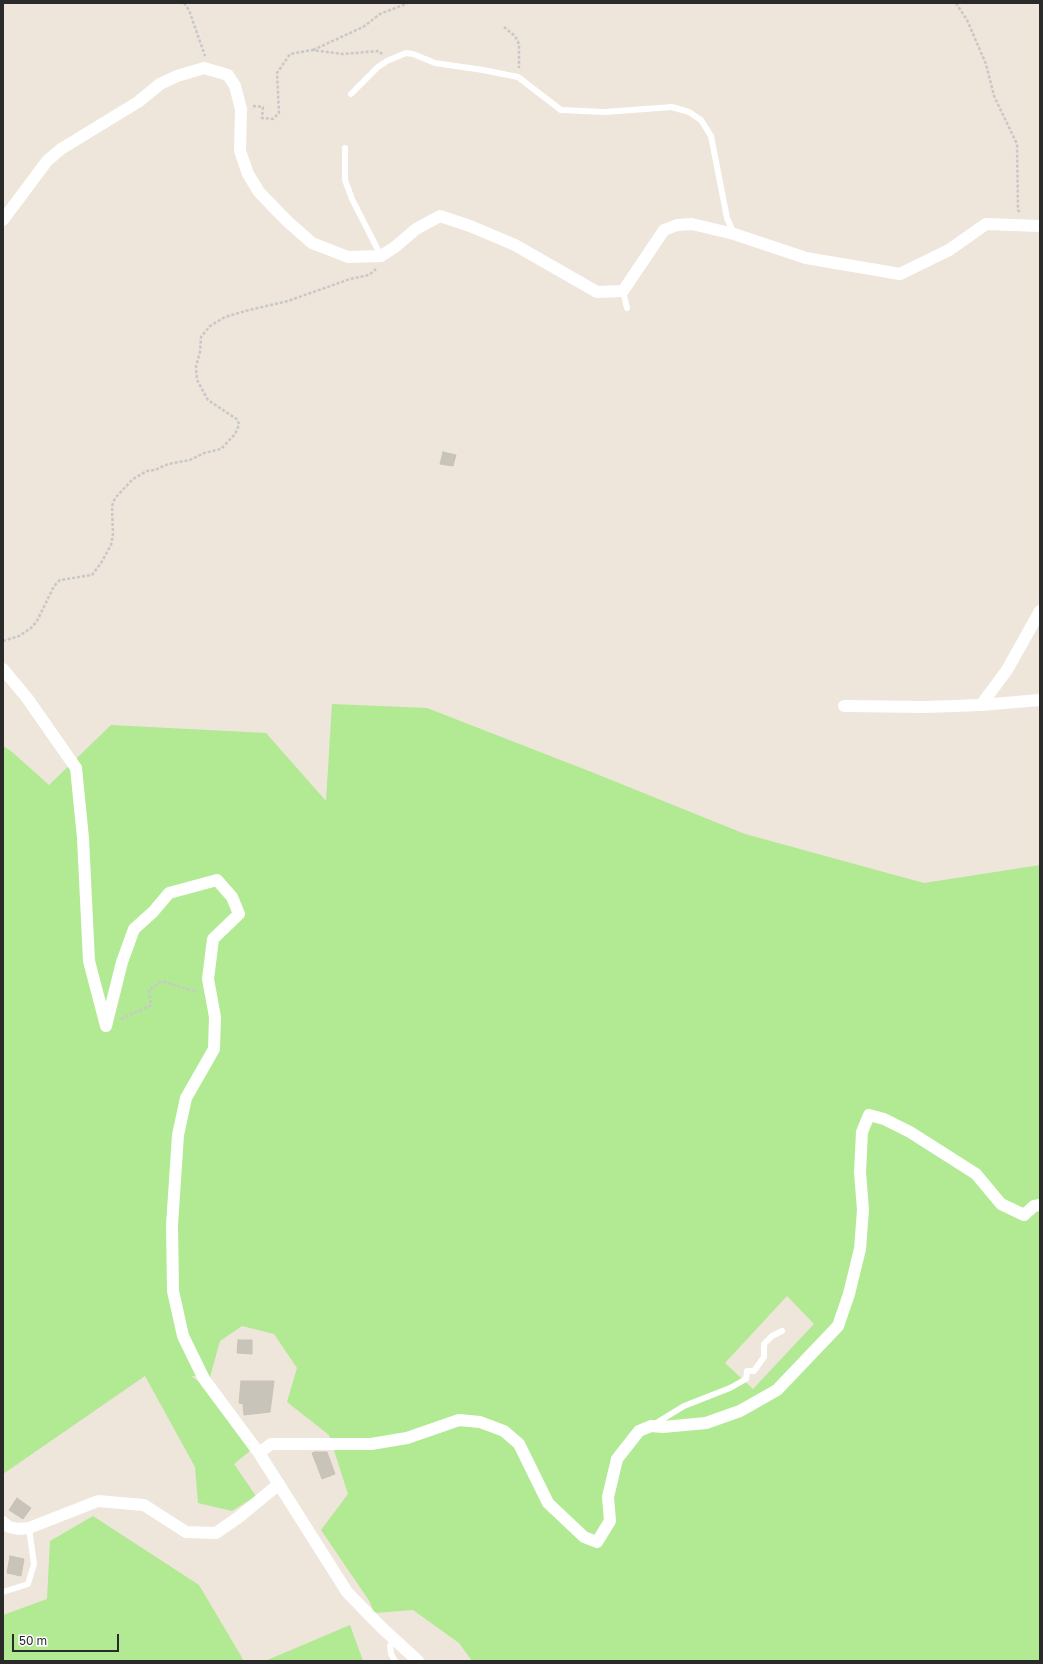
<!DOCTYPE html>
<style>
body{margin:0}
#map{position:relative;width:1043px;height:1664px;overflow:hidden;background:#eee5db;font-family:"Golos Text",sans-serif}
canvas{display:block}
.frame{position:absolute;inset:0;border:4px solid #2a2a2a;pointer-events:none}
.scale{position:absolute;left:12px;top:1634px;width:107px;height:18px;box-sizing:border-box;border:2px solid #2a2a2a;border-top:0;padding-left:5px;font-size:12px;line-height:14px;white-space:nowrap;color:#2a2a2a;-webkit-text-stroke:3px #fff;paint-order:stroke}
</style>
<div id="map">
<canvas width="1043" height="1664"></canvas>
<div class="frame"></div>
<div class="scale">50 m</div>
</div>
<script>
const c = document.querySelector('canvas').getContext('2d');
c.lineJoin = 'round';
function fillPath(path, color) { c.fillStyle = color; c.fill(path, 'evenodd'); }
const shape = rows => new Path2D(rows.map(r => 'M' + r).join(''));
function stroke(path, color, width, dash) { c.strokeStyle = color; c.lineWidth = width; c.lineCap = dash ? 'butt' : 'round'; c.setLineDash(dash || []); c.stroke(path); }
const green = shape([
 [332,704,427,708,594,773,745,834,924,883,1040,865,1040,1661,472,1661,459,1643,413,1610,374,1613,370,1602,321,1530,348,1494,329,1435,287,1402,297,1368,274,1334,242,1326,220,1341,210,1377,191,1376,200,1382,250,1451,234,1464,256,1496,232,1511,198,1503,195,1467,145,1376,3,1474,3,746,11,751,49,785,111,725,266,733,326,801],
 [787,1296,814,1324,753,1389,725,1363],
 [93,1516,199,1585,244,1661,3,1661,3,1615,47,1599,50,1541],
 [350,1625,363,1661,265,1661]
]);
const building = shape([
 [443,452,456,455,453,466,440,464,443,452],
 [238,1340,252,1340,252,1354,237,1353,238,1340],
 [241,1381,274,1381,270,1412,244,1415,243,1404,239,1403,241,1381],
 [315,1452,327,1452,335,1474,322,1479,312,1453,315,1452],
 [17,1498,31,1508,23,1519,9,1510,17,1498],
 [10,1556,24,1559,21,1576,7,1573,10,1556]
]);
const path = shape([
 [184,3,189,10,205,56],
 [956,3,967,20,986,64,994,96,1017,144,1018,210,1020,213],
 [504,27,515,36,519,44,519,68],
 [313,50,363,27,380,14,408,3],
 [253,106,263,107,262,118,273,119,279,113,277,73,290,54,312,50,343,54,379,51,382,54],
 [3,641,19,636,31,628,37,621,54,586,60,580,92,575,101,563,111,545,113,534,112,506,115,498,133,479,147,471,155,470,168,464,190,460,204,453,221,449,235,434,239,425,238,420,208,400,197,380,196,366,200,352,201,337,210,326,225,317,249,310,288,301,350,279,369,275,376,269],
 [121,1019,151,1005,149,990,162,981,190,990,197,991]
]);
const service = shape([
 [351,94,378,67,387,61,406,53,413,54,435,63,483,70,518,77,561,110,605,112,672,107,689,112,701,120,711,136,727,218,734,234],
 [345,148,345,180,352,199,381,256],
 [623,291,627,308],
 [653,1425,684,1406,730,1388,746,1379,747,1371,754,1371,764,1357,764,1344,772,1336,782,1331],
 [3,1592,28,1584,34,1564,29,1528],
 [394,1639,390,1646,391,1654,395,1661]
]);
const minor = shape([
 [3,220,47,161,61,149,138,102,160,84,177,76,204,68,228,75,235,86,241,109,240,151,248,174,259,192,286,220,312,243,348,257,381,256,395,247,416,229,440,216,470,226,515,245,597,292,623,291,664,230,677,225,692,224,734,234,806,258,900,274,949,250,986,224,1040,226],
 [3,669,27,698,76,768,83,838,89,961,106,1026,122,962,134,929,153,912,169,893,217,880,232,897,239,914,213,939,208,979,215,1017,214,1049,186,1098,178,1135,172,1225,173,1291,183,1336,204,1379,259,1453,347,1592,381,1627,418,1661],
 [981,705,1040,700],
 [844,706,926,707,981,705,1007,670,1040,611],
 [259,1453,271,1444,371,1444,407,1438,459,1420,480,1422,504,1431,519,1444,548,1503,584,1537,597,1542,610,1521,608,1497,617,1459,639,1431,651,1426,663,1427,706,1423,740,1411,777,1390,838,1326,849,1294,860,1249,863,1210,860,1172,862,1132,869,1115,884,1119,910,1132,976,1174,1001,1204,1024,1215,1034,1206,1040,1205],
 [3,1522,9,1527,18,1529,29,1528,98,1501,144,1505,186,1532,216,1533,239,1517,279,1484]
]);
fillPath(green, '#b2e993');
fillPath(building, '#c8c4ba');
stroke(building, '#c9c2b5', 1);
stroke(path, '#c8c8c8', 2.5, [3, 2]);
stroke(service, '#fff', 6);
stroke(minor, '#fff', 12);
</script>
